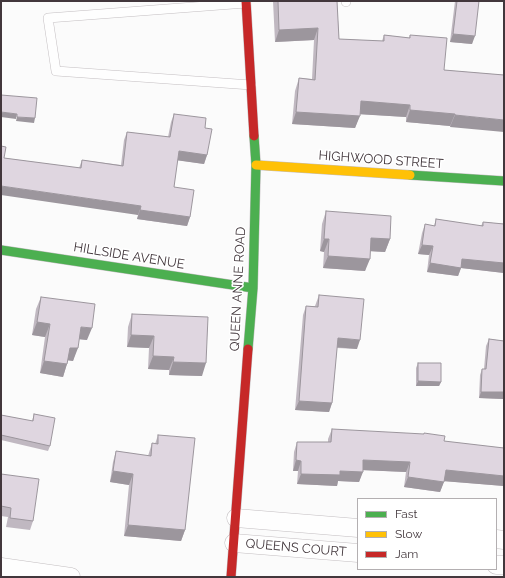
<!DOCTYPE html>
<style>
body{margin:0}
#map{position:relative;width:505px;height:578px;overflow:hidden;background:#fbfbfb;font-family:Raleway,sans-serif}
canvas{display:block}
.frame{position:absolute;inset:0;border:2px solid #42373c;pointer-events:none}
.legend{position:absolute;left:357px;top:498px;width:140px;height:72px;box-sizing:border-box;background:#fff;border:1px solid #b3afb1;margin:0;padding:5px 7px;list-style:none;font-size:12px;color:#42373c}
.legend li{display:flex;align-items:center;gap:8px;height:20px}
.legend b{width:20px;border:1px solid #b3afb1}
</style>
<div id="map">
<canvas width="505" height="578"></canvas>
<div class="frame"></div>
<ul class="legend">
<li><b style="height:5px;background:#4caf50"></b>Fast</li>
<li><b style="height:5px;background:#ffc107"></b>Slow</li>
<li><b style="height:5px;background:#c62828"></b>Jam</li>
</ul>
</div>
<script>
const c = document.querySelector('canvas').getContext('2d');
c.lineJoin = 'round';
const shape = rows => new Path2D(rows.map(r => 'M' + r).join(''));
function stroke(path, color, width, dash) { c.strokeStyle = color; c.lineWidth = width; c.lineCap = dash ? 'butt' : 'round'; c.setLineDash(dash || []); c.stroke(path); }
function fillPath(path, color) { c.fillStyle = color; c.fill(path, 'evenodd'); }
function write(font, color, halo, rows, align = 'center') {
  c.font = font + ' Raleway,sans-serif'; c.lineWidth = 3; c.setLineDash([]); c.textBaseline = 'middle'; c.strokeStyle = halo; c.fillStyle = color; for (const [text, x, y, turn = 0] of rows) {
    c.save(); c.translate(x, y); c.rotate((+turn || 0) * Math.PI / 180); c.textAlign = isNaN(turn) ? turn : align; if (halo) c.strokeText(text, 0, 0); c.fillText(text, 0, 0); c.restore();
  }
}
const lane = shape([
 [346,1,346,2],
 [246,3,48,18,56,71,251,85]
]);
const street = shape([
 [236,518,358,528],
 [496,539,504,540],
 [234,543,358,553],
 [496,565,504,565],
 [1,567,71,577]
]);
const fast = shape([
 [410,175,504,181],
 [1,250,253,288],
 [248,349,253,288,256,165,254,136]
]);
const slow = shape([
 [256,165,410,175]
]);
const jam = shape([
 [246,1,254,136],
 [231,577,248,349]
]);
const wall = shape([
 [273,1,337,1,339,39,382,41,384,35,409,38,410,35,444,70,504,75,450,127,450,126,406,122,406,117,360,114,355,128,292,124,295,91,299,78,312,79,314,40,275,42],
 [455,1,479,1,472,44,450,42],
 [174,114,205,128,207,155,204,164,177,160,174,187,190,217,187,226,137,219,138,215,4,158,79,168,82,160,121,165,124,140,127,132,168,137,171,122],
 [326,211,390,239,385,252,370,251,365,271,323,268,324,252,320,251,322,224],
 [436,219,481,226,483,222,504,224,504,273,461,268,458,276,427,272,429,255,418,254,422,233,425,224,434,226],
 [319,295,357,349,337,348,332,403,329,412,295,410,303,315,306,306,315,306],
 [41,297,87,340,79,339,73,361,68,360,63,377,40,373,45,337,32,335,36,309],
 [132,314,202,376,169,375,169,370,148,369,149,348,127,347,128,327],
 [489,339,504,341,504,396,503,399,479,398,480,375,482,369,484,369,486,346],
 [418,363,441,382,439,386,416,386,416,368],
 [34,414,50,446,48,451,1,440,1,415,32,421],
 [332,429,504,448,504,489,504,486,444,481,440,492,404,487,406,472,363,470,359,482,338,481,337,486,297,484,298,471,293,471,294,452,297,442,328,442,328,439],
 [158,435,185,530,181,541,124,536,129,485,110,482,113,462,116,451,148,456,152,443,155,444],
 [1,474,33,521,30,530,6,527,8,517,1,516]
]);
const shadedWall = shape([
 [318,28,314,40,275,42,279,30],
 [453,34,475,36,472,44,450,42],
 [361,101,410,105,406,117,356,114],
 [410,110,455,114,450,126,406,122],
 [1,112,17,114,16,119,1,117],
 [296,112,360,116,355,128,292,124],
 [455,115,504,120,504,132,450,127],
 [17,117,35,118,34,123,16,121],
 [179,151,207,155,204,164,175,160],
 [1,186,141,206,138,215,1,195],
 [140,210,190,217,187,226,137,219],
 [371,238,390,239,385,252,367,251],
 [324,239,329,239,324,252,320,251],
 [422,245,433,246,429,255,418,254],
 [328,256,370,259,365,271,323,268],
 [462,259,504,263,504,273,461,268,458,276,427,272,430,263],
 [37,322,50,324,45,337,32,335],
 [81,327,92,328,87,340,77,339],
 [131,335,154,336,149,348,127,347],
 [338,338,360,340,357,349,334,347],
 [70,348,78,348,73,361,65,360],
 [153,356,174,357,169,370,148,369],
 [44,361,67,364,63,377,40,373],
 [173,362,206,363,202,376,169,375],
 [418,381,441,382,439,386,416,386],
 [481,392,504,392,504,396,503,399,479,398],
 [299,401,332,403,329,412,295,410],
 [296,460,301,461,298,471,293,471],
 [363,460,410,462,406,472,360,470],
 [446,470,504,476,504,486,442,481],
 [113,471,133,474,129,485,110,482],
 [340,471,363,472,359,482,338,481,337,486,297,484,301,474],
 [408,477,444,482,440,492,404,487],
 [128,525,185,530,181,541,124,536]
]);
const building = shape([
 [278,1,337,1,339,39,384,41,384,35,410,38,410,35,447,38,444,70,504,75,504,120,455,115,455,114,410,110,410,105,361,101,360,116,296,112,299,78,315,80,318,28,279,30,278,1],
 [457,1,479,1,475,36,453,34,457,1],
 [1,95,37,98,35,118,17,117,17,114,1,112,1,95],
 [174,114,206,118,205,128,212,129,207,155,179,151,174,187,194,190,190,217,140,210,141,206,1,186,1,146,6,147,4,158,81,168,82,160,123,166,127,132,170,137,174,114],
 [326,211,391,216,390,239,371,238,370,259,328,256,329,239,324,239,326,211],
 [436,219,483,226,483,222,504,224,504,263,462,259,461,268,430,263,433,246,422,245,425,224,435,226,436,219],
 [319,295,364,299,360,340,338,338,332,403,299,401,306,306,318,307,319,295],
 [41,297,95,304,92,328,81,327,78,348,70,348,67,364,44,361,50,324,37,322,41,297],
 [132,314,208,317,206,363,173,362,174,357,153,356,154,336,131,335,132,314],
 [489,339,504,341,504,392,481,392,482,369,486,369,489,339],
 [418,363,441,363,441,382,418,381,418,363],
 [34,414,55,418,50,446,1,435,1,415,33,421,34,414],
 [332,429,424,434,424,433,445,436,444,441,504,448,504,476,446,470,444,482,408,477,410,462,363,460,363,472,340,471,340,475,301,474,301,461,296,460,297,442,331,442,332,429],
 [158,435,195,438,185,530,128,525,133,474,113,471,116,451,151,456,152,443,158,444,158,435],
 [1,474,39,479,33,521,10,518,11,508,1,506,1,474]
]);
const streetNames = [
 ["HIGHWOOD STREET",381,160,4],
 ["HILLSIDE AVENUE",129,256,9],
 ["QUEEN ANNE ROAD",238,289,-87],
 ["QUEENS COURT",296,548,5]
];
stroke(lane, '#c3bec1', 10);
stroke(street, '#c3bec1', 19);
stroke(fast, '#c3bec1', 10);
stroke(slow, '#c3bec1', 10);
stroke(jam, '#c3bec1', 10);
stroke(lane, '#fefefe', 9);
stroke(street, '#fefefe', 18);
stroke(fast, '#4caf50', 9);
stroke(slow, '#ffc107', 9);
stroke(jam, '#c62828', 9);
fillPath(wall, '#c0b8c1');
fillPath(shadedWall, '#9c969d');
fillPath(building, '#dfd6e0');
stroke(building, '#9c969d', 1);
write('13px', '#42373c', '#fff', streetNames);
</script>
